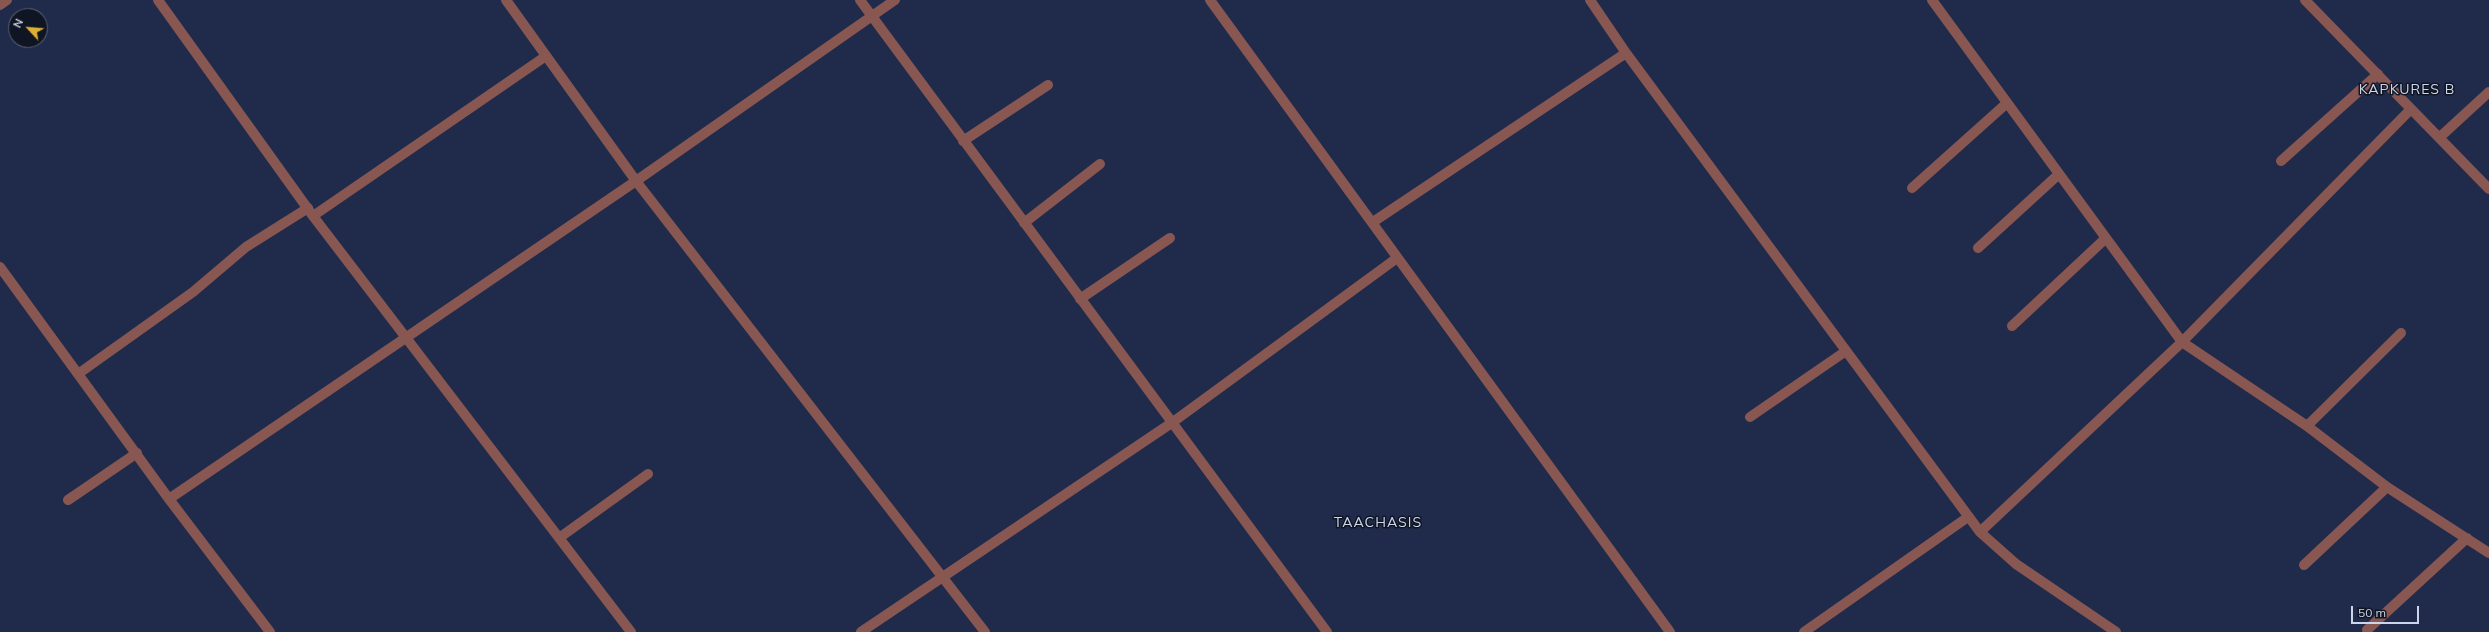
<!DOCTYPE html>
<style>
body{margin:0}
#map{position:relative;width:2489px;height:632px;overflow:hidden;background:#202b4b;font-family:Mulish,sans-serif}
canvas{display:block}
.north{position:absolute;left:8px;top:8px;width:40px;height:40px;box-sizing:border-box;background:#0f1523;border:1px solid #5b6272;border-radius:50%;rotate:296deg;font-size:11px;font-weight:700;line-height:16px;text-align:center;color:#ccd5e9}
.north::after{content:'';display:block;margin:auto;width:14px;height:18px;background:#deb133;clip-path:polygon(50% 0,100% 100%,50% 72%,0 100%)}
.scale{position:absolute;left:2351px;top:606px;width:68px;height:18px;box-sizing:border-box;border:2px solid #ccd5e9;border-top:0;padding-left:5px;font-size:12px;line-height:14px;white-space:nowrap;color:#ccd5e9;-webkit-text-stroke:3px #0f1523;paint-order:stroke}
</style>
<div id="map">
<canvas width="2489" height="632"></canvas>
<div class="north">N</div>
<div class="scale">50 m</div>
</div>
<script>
const c = document.querySelector('canvas').getContext('2d');
c.lineJoin = 'round';
const shape = rows => new Path2D(rows.map(r => 'M' + r).join(''));
function stroke(path, color, width, dash) { c.strokeStyle = color; c.lineWidth = width; c.lineCap = dash ? 'butt' : 'round'; c.setLineDash(dash || []); c.stroke(path); }
function write(font, color, halo, rows, align = 'center') {
  c.font = font + ' Mulish,sans-serif'; c.lineWidth = 3; c.setLineDash([]); c.textBaseline = 'middle'; c.strokeStyle = halo; c.fillStyle = color; for (const [text, x, y, turn = 0] of rows) {
    c.save(); c.translate(x, y); c.rotate((+turn || 0) * Math.PI / 180); c.textAlign = isNaN(turn) ? turn : align; if (halo) c.strokeText(text, 0, 0); c.fillText(text, 0, 0); c.restore();
  }
}
const street = shape([
 [158,0,313,216,631,632],
 [506,0,636,181,985,632],
 [860,0,1327,632],
 [1210,0,1670,632],
 [1590,0,1626,53,1980,532,2016,564,2116,632],
 [1932,0,2182,342,2307,426,2387,487,2489,553],
 [2305,0,2489,189],
 [0,5,7,0],
 [2440,137,2489,92],
 [963,141,1048,85],
 [2281,161,2378,74],
 [1912,188,2007,103],
 [313,216,546,56],
 [1373,222,1626,53],
 [1024,223,1100,164],
 [1978,248,2059,174],
 [0,267,169,499,270,632],
 [1080,299,1170,238],
 [2012,326,2106,238],
 [78,374,193,292,246,247,308,208],
 [1750,417,1846,351],
 [2307,426,2401,333],
 [169,499,636,181,895,0],
 [68,500,137,453],
 [1980,532,2182,342,2410,110],
 [559,538,648,474],
 [2304,565,2387,487],
 [2367,630,2467,538],
 [861,632,1173,422,1397,258],
 [1804,632,1968,517]
]);
const quarterNames = [
 ["KAPKURES B",2407,90],
 ["TAACHASIS",1378,523]
];
stroke(street, '#885751', 10);
c.letterSpacing = '1px';
write('14px', '#ccd5e9', '#0f1523', quarterNames);
c.letterSpacing = '0px';
</script>
